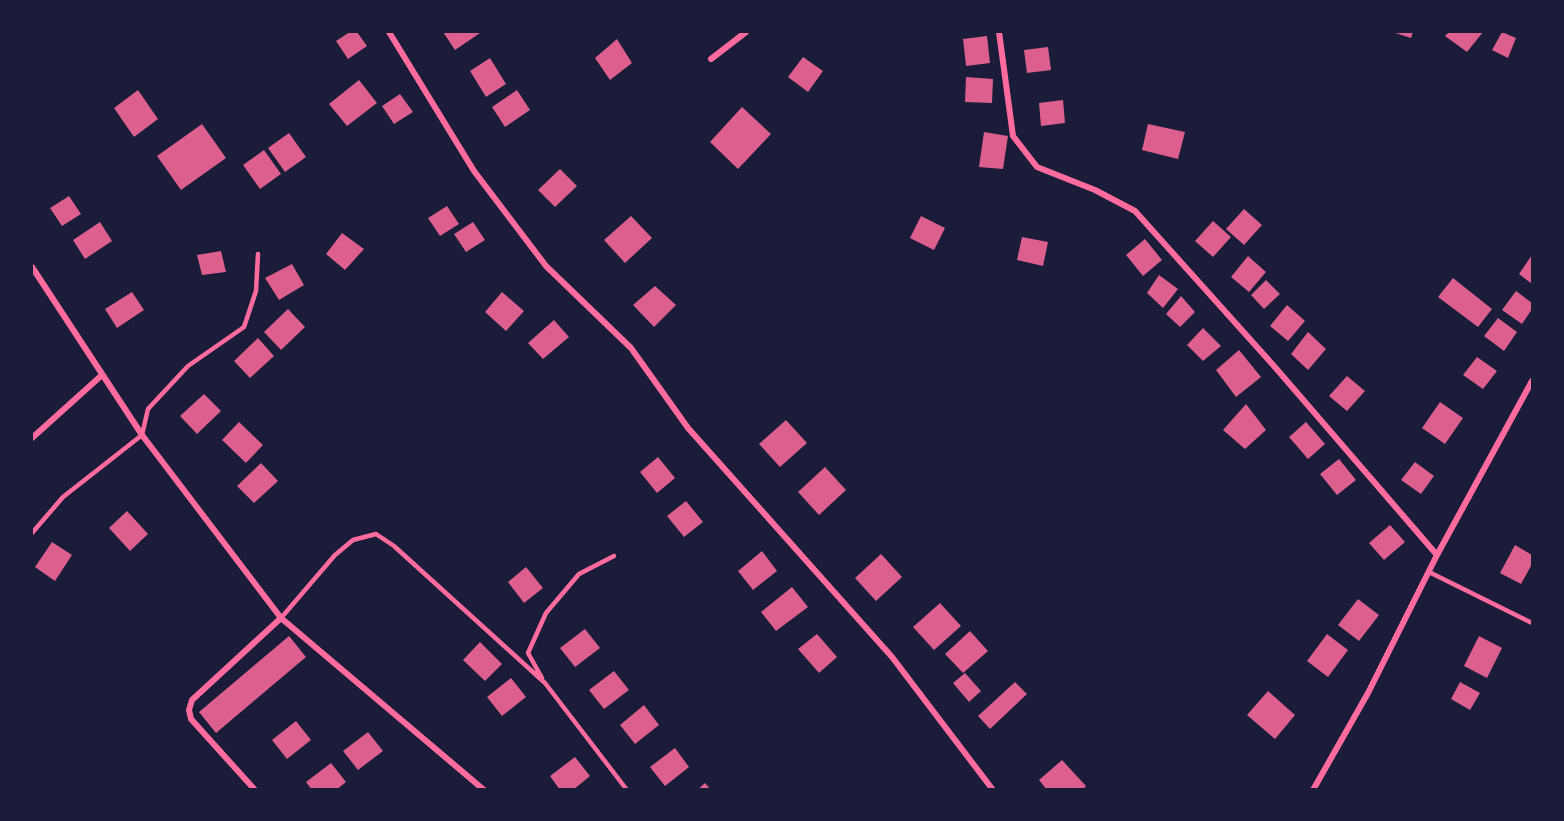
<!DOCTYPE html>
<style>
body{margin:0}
#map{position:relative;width:1564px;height:821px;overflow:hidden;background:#1b1b3a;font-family:Arial,sans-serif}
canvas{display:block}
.frame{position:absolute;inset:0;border:33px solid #1b1b3a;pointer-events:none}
</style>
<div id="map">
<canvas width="1564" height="821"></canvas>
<div class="frame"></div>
</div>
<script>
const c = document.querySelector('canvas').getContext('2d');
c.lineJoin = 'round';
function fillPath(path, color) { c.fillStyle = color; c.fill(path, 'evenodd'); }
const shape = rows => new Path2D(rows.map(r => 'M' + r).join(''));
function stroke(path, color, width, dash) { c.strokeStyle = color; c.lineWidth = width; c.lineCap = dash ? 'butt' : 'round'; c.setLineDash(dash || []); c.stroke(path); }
const building = shape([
 [350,32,357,32,367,46,348,59,336,41],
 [443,32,479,32,480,33,455,50],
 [1392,32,1413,32,1411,38],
 [1449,32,1483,32,1467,52,1445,36],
 [1502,32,1516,38,1508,58,1492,50],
 [987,36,990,63,966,66,963,39],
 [617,39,632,63,610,80,595,58],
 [1048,47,1051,70,1027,73,1024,50],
 [803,57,823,71,808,92,788,77],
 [490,58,506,84,486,97,470,71],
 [966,77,993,79,992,103,965,102],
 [359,80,377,103,347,126,329,104],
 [138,90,158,119,134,137,114,108],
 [517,90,530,110,505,127,492,107],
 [400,94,413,112,394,124,382,106],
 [1063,100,1065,123,1041,126,1039,103],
 [742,107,771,134,738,169,710,142],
 [202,124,226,158,181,190,157,156],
 [1148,124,1185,132,1178,159,1142,150],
 [984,132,1008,136,1003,169,979,167],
 [289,133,306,157,285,172,268,148],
 [264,150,281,174,260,189,243,165],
 [560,169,577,186,555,207,538,190],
 [69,196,81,214,62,226,50,208],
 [447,206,459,224,440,236,428,218],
 [1244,209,1262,225,1244,245,1226,229],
 [631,216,652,238,625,263,604,240],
 [921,216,945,228,934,250,910,238],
 [1213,221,1231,237,1213,257,1195,241],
 [100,222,112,241,85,259,73,240],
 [473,222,485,240,466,252,454,234],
 [342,233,364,249,345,270,326,254],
 [1022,237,1048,242,1043,266,1017,260],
 [1145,239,1162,260,1143,276,1126,255],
 [221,251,226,272,202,275,197,255],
 [1532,255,1532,284,1519,274],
 [1248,256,1266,272,1249,292,1231,277],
 [292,264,304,285,279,300,265,278],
 [1159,275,1178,289,1163,308,1147,293],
 [1453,278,1492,309,1478,327,1438,297],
 [1266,280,1280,294,1264,309,1251,295],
 [655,286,676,305,654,327,633,305],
 [1516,291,1532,303,1532,309,1522,324,1502,310],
 [132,292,144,310,117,328,105,309],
 [502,292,524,311,506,331,485,312],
 [1181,296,1195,312,1180,327,1166,314],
 [1287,305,1305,321,1288,341,1270,326],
 [288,309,305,327,281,350,264,332],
 [1498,318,1517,332,1504,351,1484,336],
 [554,320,569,337,543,359,528,343],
 [1203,328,1221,346,1203,361,1187,345],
 [1308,332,1326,349,1308,370,1291,354],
 [258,338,274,356,250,378,234,361],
 [1239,350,1261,377,1236,397,1216,370],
 [1477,357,1497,371,1483,389,1463,375],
 [1347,376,1365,391,1347,411,1329,396],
 [204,394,221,411,197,434,180,416],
 [1440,402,1463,418,1445,444,1422,428],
 [1246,404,1266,430,1245,449,1223,430],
 [786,420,807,443,780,467,759,444],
 [239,422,263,445,246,463,222,440],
 [1306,422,1325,444,1308,459,1289,437],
 [658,457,675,478,657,493,640,472],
 [1339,459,1356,480,1337,495,1320,474],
 [1415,462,1434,476,1421,494,1401,480],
 [261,463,278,481,254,503,237,486],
 [825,467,846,490,819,515,798,492],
 [686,501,703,522,684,537,667,516],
 [127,511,148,534,130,551,109,528],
 [1390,525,1405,542,1384,560,1369,543],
 [52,542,72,555,55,581,35,567],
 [1515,545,1532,555,1532,564,1521,584,1500,573],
 [762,551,777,571,753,590,738,571],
 [881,554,902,577,876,601,855,578],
 [526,567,543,588,524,603,508,582],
 [792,587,808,607,776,631,761,612],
 [1358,599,1379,615,1359,641,1338,625],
 [940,603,961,626,934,650,913,627],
 [585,629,600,648,575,667,560,648],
 [970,631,988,651,963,673,945,654],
 [817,634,837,657,819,673,798,649],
 [1327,634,1348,650,1328,677,1307,661],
 [289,636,306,657,216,733,199,712],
 [1479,636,1502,648,1487,678,1464,666],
 [480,642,502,664,485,681,463,660],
 [614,671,629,690,604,709,589,690],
 [965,673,981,691,969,702,953,683],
 [511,678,526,697,502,716,487,697],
 [1015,682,1027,694,990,729,978,716],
 [1460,682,1480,693,1470,710,1451,699],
 [1268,691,1295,715,1275,739,1247,715],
 [644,705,659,725,635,744,620,725],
 [296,721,311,740,287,759,272,740],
 [368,732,383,751,358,770,343,751],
 [675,748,689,767,665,786,650,767],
 [575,757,590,776,573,790,560,790,550,776],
 [1062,760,1086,786,1083,790,1047,790,1039,780],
 [331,763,346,782,336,790,312,790,306,782],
 [705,783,711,790,697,790]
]);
const service = shape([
 [32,533,63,497,142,435,148,409,188,366,244,327,256,291,258,254],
 [1429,572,1532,623],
 [281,618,335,555,353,540,376,534,394,546,545,683,627,790],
 [542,678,528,653,546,613,579,574,614,556]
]);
const minor = shape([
 [389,32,474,171,546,266,631,348,688,428,892,657,993,790],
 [999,32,1013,136,1037,167,1095,190,1135,211,1274,366,1437,555],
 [711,59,746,32],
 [32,267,142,435,281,618,484,790],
 [32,438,102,375],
 [255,790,191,719,189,710,192,700,281,618],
 [1313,790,1368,693,1437,555,1532,381]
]);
fillPath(building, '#dd5f8e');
stroke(service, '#ff6b9d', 4.5);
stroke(minor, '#ff6b9d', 6);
</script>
